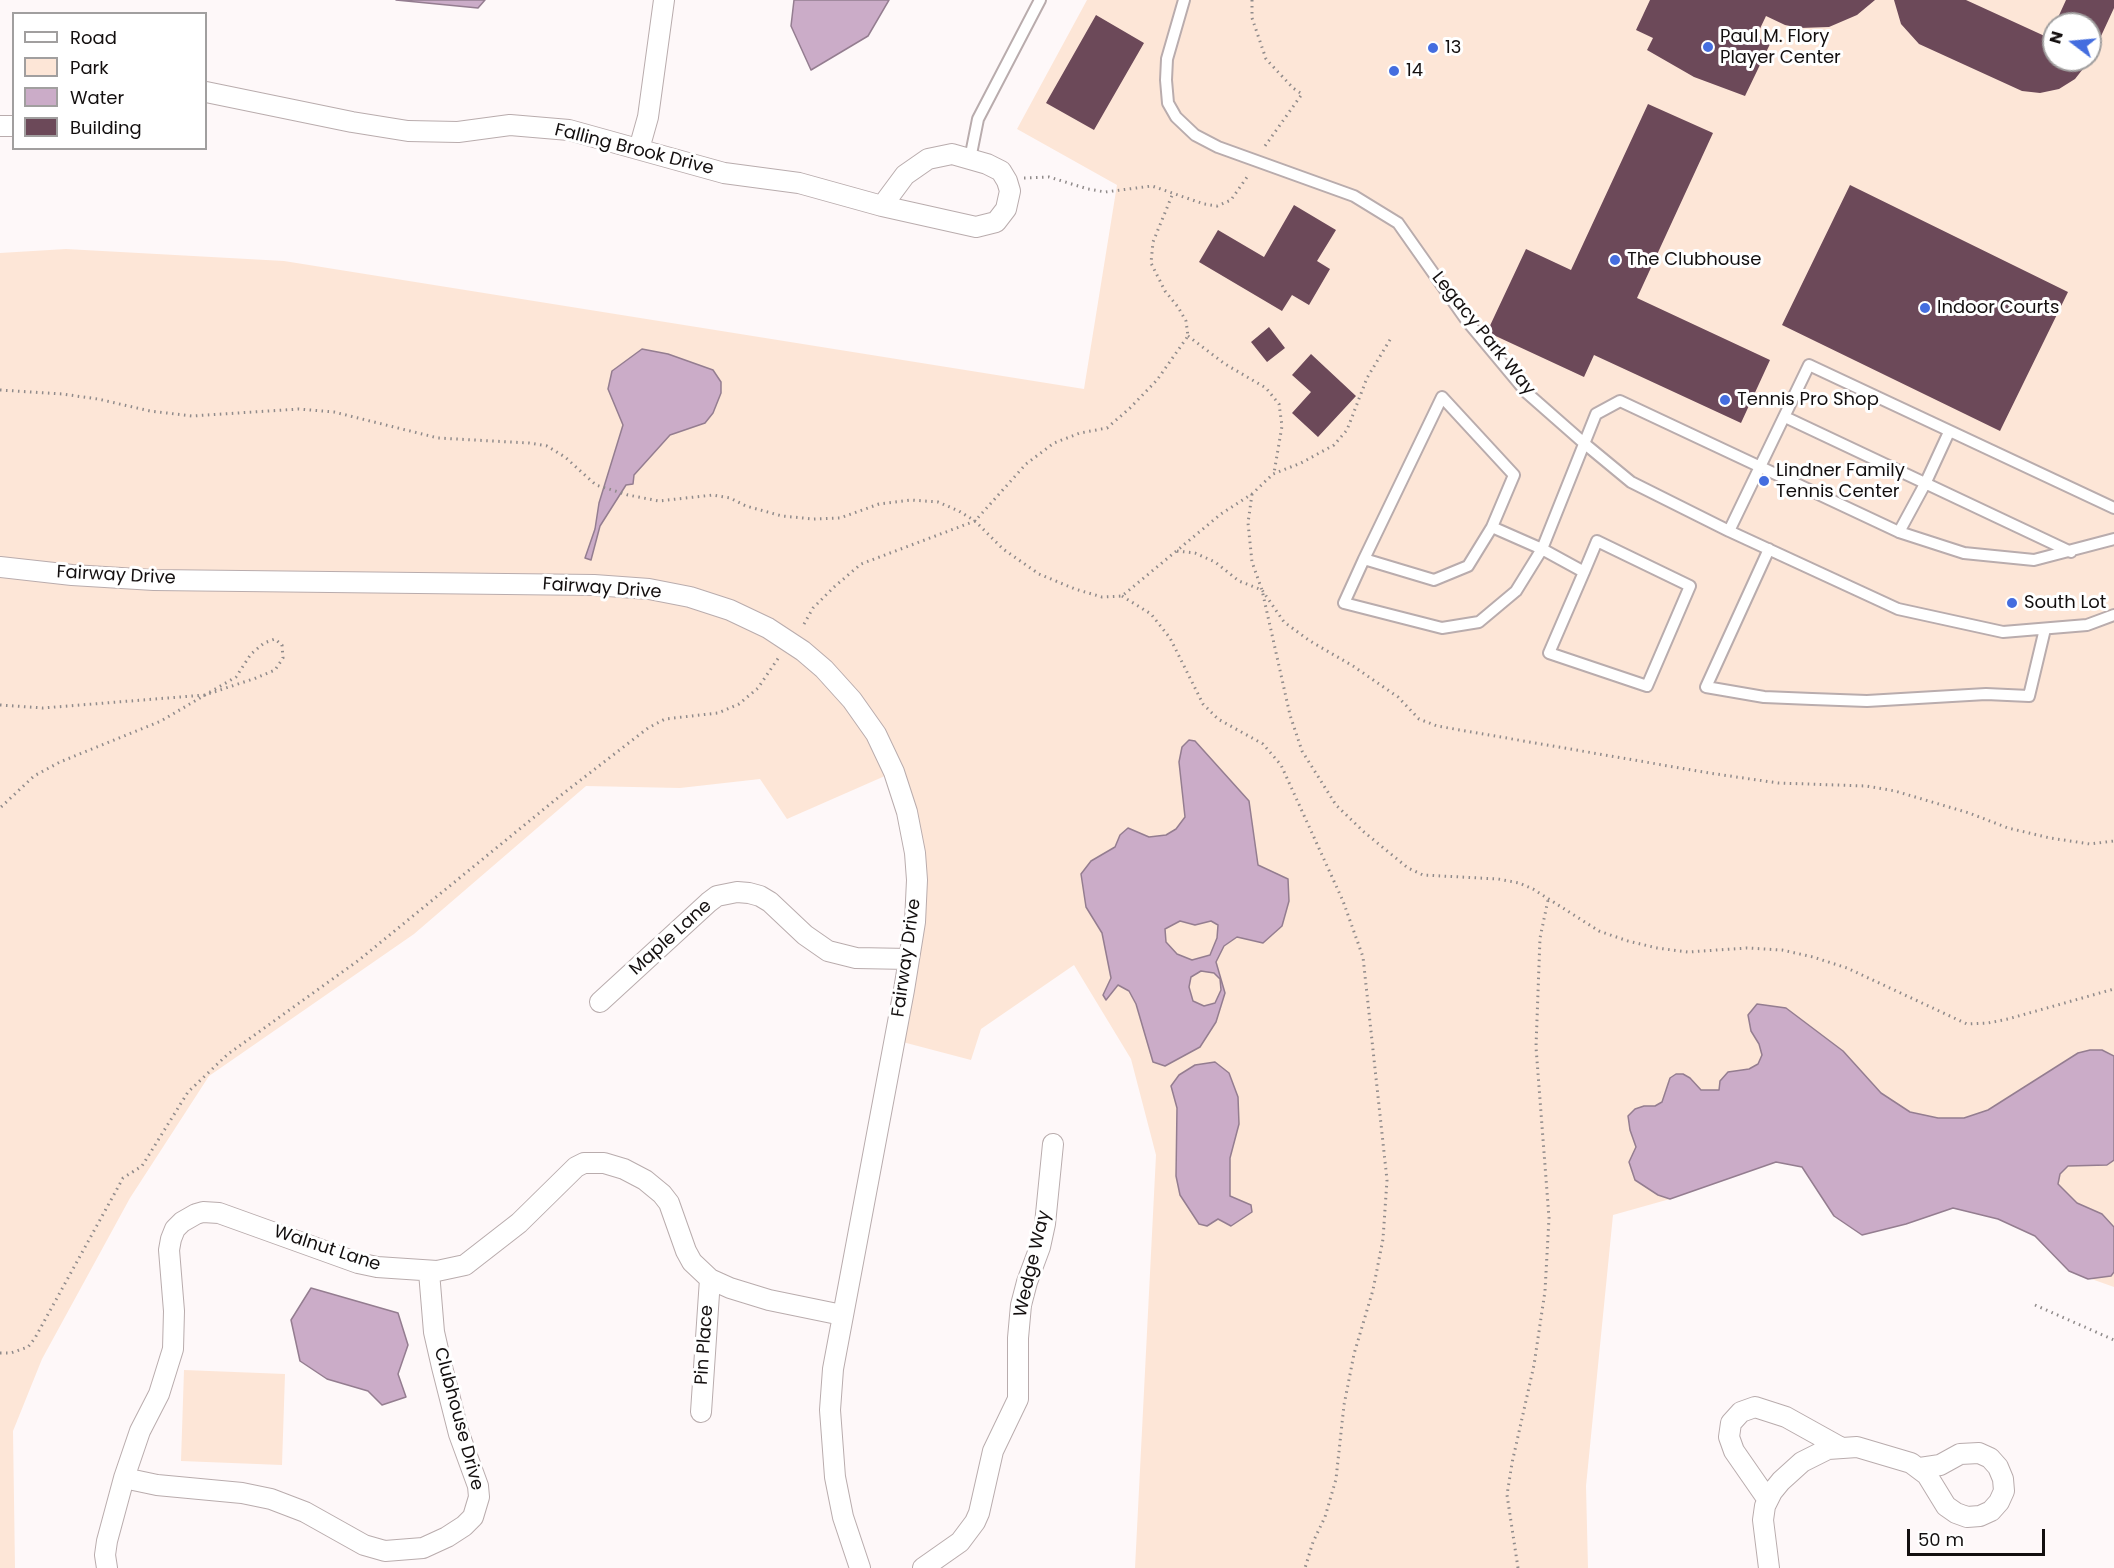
<!DOCTYPE html>
<style>
body{margin:0}
#map{position:relative;width:2114px;height:1568px;overflow:hidden;background:#fef8f9;font-family:Poppins,sans-serif}
canvas{display:block}
.legend{position:absolute;left:12px;top:12px;width:195px;height:138px;box-sizing:border-box;background:#fff;border:2px solid #a19f9f;margin:0;padding:8px 10px;list-style:none;font-size:18px;color:#130f0f}
.legend li{display:flex;align-items:center;gap:12px;height:30px}
.legend b{width:30px;border:2px solid #a19f9f}
.north{position:absolute;left:2042px;top:12px;width:60px;height:60px;box-sizing:border-box;background:#fff;border:2px solid #a19f9f;border-radius:50%;rotate:286deg;font-size:16px;font-weight:700;line-height:24px;text-align:center;color:#130f0f}
.north::after{content:'';display:block;margin:auto;width:21px;height:27px;background:#446ddf;clip-path:polygon(50% 0,100% 100%,50% 72%,0 100%)}
.scale{position:absolute;left:1907px;top:1529px;width:138px;height:27px;box-sizing:border-box;border:3px solid #130f0f;border-top:0;padding-left:8px;font-size:18px;line-height:21px;white-space:nowrap;color:#130f0f;-webkit-text-stroke:4px #fff;paint-order:stroke}
</style>
<div id="map">
<canvas width="2114" height="1568"></canvas>
<ul class="legend">
<li><b style="height:8px;background:#fff"></b>Road</li>
<li><b style="height:16px;background:#fde6d7"></b>Park</li>
<li><b style="height:16px;background:#cbacc8"></b>Water</li>
<li><b style="height:16px;background:#6c4959"></b>Building</li>
</ul>
<div class="north">N</div>
<div class="scale">50 m</div>
</div>
<script>
const c = document.querySelector('canvas').getContext('2d');
c.lineJoin = 'round';
function fillPath(path, color) { c.fillStyle = color; c.fill(path, 'evenodd'); }
const shape = rows => new Path2D(rows.map(r => 'M' + r).join(''));
function stroke(path, color, width, dash) { c.strokeStyle = color; c.lineWidth = width; c.lineCap = dash ? 'butt' : 'round'; c.setLineDash(dash || []); c.stroke(path); }
function write(font, color, halo, rows, align = 'center') {
  c.font = font + ' Poppins,sans-serif'; c.lineWidth = 6; c.setLineDash([]); c.textBaseline = 'middle'; c.strokeStyle = halo; c.fillStyle = color; for (const [text, x, y, turn = 0] of rows) {
    c.save(); c.translate(x, y); c.rotate((+turn || 0) * Math.PI / 180); c.textAlign = isNaN(turn) ? turn : align; if (halo) c.strokeText(text, 0, 0); c.fillText(text, 0, 0); c.restore();
  }
}
const green = shape([
 [1087,0,2114,0,2114,1287,2069,1271,2035,1236,1998,1219,1953,1208,1906,1224,1862,1235,1834,1216,1802,1167,1776,1162,1670,1199,1613,1215,1586,1486,1588,1568,1135,1568,1156,1155,1131,1059,1074,965,981,1029,971,1060,895,1040,915,922,894,772,787,819,760,779,680,788,586,786,414,934,209,1076,130,1198,42,1359,13,1431,15,1568,0,1568,0,253,66,249,284,261,1084,389,1117,185,1017,129],
 [2054,24,2090,24,2090,60,2054,60],
 [184,1370,285,1374,282,1465,181,1461]
]);
const water = shape([
 [396,0,485,0,478,8,396,0],
 [794,0,889,0,868,36,811,70,791,26,794,0],
 [642,349,668,354,713,370,721,382,721,393,713,413,705,423,670,435,634,475,633,484,626,485,600,526,591,560,585,558,595,529,599,503,623,425,608,389,612,371,642,349],
 [1189,740,1195,741,1249,801,1258,865,1288,879,1289,901,1282,926,1263,943,1237,937,1224,946,1216,962,1225,993,1216,1022,1200,1047,1165,1066,1153,1062,1136,1004,1129,991,1118,985,1106,1000,1103,995,1111,978,1102,933,1086,907,1081,874,1091,861,1115,847,1120,835,1128,828,1149,837,1166,835,1176,829,1185,817,1179,762,1182,747,1189,740],
 [1180,921,1195,925,1211,921,1218,925,1217,938,1210,955,1192,960,1177,954,1166,942,1165,929,1180,921],
 [1201,971,1214,973,1220,979,1221,990,1215,1003,1204,1006,1193,1001,1189,987,1191,977,1201,971],
 [1757,1004,1786,1008,1843,1051,1881,1093,1910,1112,1938,1118,1964,1118,1988,1110,2078,1053,2090,1050,2102,1050,2114,1056,2114,1160,2107,1165,2068,1166,2060,1174,2058,1184,2077,1203,2102,1214,2114,1227,2114,1272,2111,1276,2088,1279,2069,1271,2035,1236,1998,1219,1953,1208,1906,1224,1862,1235,1834,1216,1802,1167,1776,1162,1670,1199,1658,1195,1635,1180,1629,1162,1636,1147,1630,1130,1628,1116,1635,1109,1644,1106,1655,1106,1662,1102,1670,1078,1676,1074,1683,1074,1690,1078,1701,1090,1719,1090,1720,1081,1728,1072,1749,1069,1758,1064,1762,1055,1759,1044,1751,1031,1748,1015,1757,1004],
 [1215,1062,1229,1073,1238,1097,1239,1124,1230,1158,1230,1196,1251,1205,1252,1212,1231,1226,1218,1219,1207,1226,1199,1224,1180,1195,1176,1176,1177,1108,1171,1086,1179,1075,1195,1065,1215,1062],
 [311,1288,398,1313,408,1345,398,1374,406,1397,382,1405,368,1391,327,1379,300,1361,291,1320,311,1288]
]);
const building = shape([
 [1650,0,1875,0,1857,15,1829,27,1800,28,1785,25,1766,16,1756,37,1770,44,1745,96,1694,77,1647,50,1653,38,1636,30],
 [1894,0,1966,0,2049,38,2054,26,2054,60,2090,60,2075,79,2059,89,2040,93,2022,91,1919,44,1901,24],
 [2066,0,2114,0,2114,8,2090,60,2090,24,2055,24],
 [1096,15,1144,43,1094,130,1046,103],
 [1648,104,1713,133,1637,298,1770,360,1741,423,1594,355,1584,377,1487,332,1526,249,1571,270],
 [1850,185,2068,292,2000,431,1782,325],
 [1294,205,1336,230,1317,261,1330,269,1309,305,1292,295,1282,311,1199,262,1218,230,1264,257],
 [1269,327,1285,348,1267,362,1251,342],
 [1311,354,1356,396,1318,437,1292,413,1311,392,1292,375]
]);
const path = shape([
 [1252,0,1252,18,1266,59,1293,88,1302,94,1265,146],
 [1024,178,1049,177,1088,189,1105,192,1152,186,1204,204,1217,206,1231,200,1247,177],
 [1188,336,1225,364,1266,388,1279,404,1282,426,1274,473],
 [0,390,62,394,98,399,150,411,192,416,299,409,334,412,438,438,529,443,547,446,565,457,596,485,628,495,659,501,713,495,730,498,746,506,782,516,813,519,840,518,879,504,911,500,938,502,959,511,975,521,1003,549,1039,574,1075,589,1102,597,1122,596,1221,514,1252,494,1273,474,1301,463,1334,445,1347,430,1367,378,1391,338],
 [1252,494,1248,523,1252,562,1262,590,1290,715,1302,751,1336,805,1364,832,1408,868,1423,875,1498,879,1519,883,1533,889,1599,931,1628,941,1657,948,1688,952,1747,948,1782,950,1813,957,1847,968,1967,1024,1988,1023,2008,1019,2114,989],
 [1177,551,1195,553,1215,562,1239,581,1262,590,1284,622,1310,641,1353,666,1398,697,1419,719,1437,726,1709,773,1778,783,1866,786,1895,791,1969,813,2008,828,2050,838,2090,844,2114,841],
 [1122,596,1151,614,1170,638,1203,704,1218,719,1263,744,1281,765,1343,901,1363,957,1387,1180,1383,1239,1373,1290,1354,1354,1344,1405,1336,1479,1325,1517,1313,1542,1305,1568],
 [804,624,813,608,834,587,861,564,975,521,1026,464,1054,443,1080,433,1107,428,1130,408,1157,380,1188,336,1186,321,1178,307,1165,291,1151,263,1153,242,1173,193],
 [0,705,43,708,205,695,256,678,275,670,283,658,282,645,275,639,264,643,251,654,236,677,205,695,161,721,60,762,34,776,0,808],
 [2035,1305,2114,1340],
 [0,1353,11,1353,28,1347,35,1338,123,1178,142,1166,188,1092,228,1054,359,960,560,796,648,728,665,719,718,713,739,704,758,688,779,657],
 [1518,1568,1507,1495,1512,1463,1534,1365,1545,1291,1549,1218,1536,1047,1540,938,1548,900]
]);
const service = shape([
 [1184,0,1167,59,1166,80,1168,103,1176,117,1195,135,1218,147,1354,196,1398,223,1467,321,1527,393,1585,444,1631,482,1729,531,1898,609,2003,632,2087,625,2114,615],
 [970,159,978,119,1040,0],
 [1785,417,2071,552],
 [1492,527,1468,566,1434,580,1364,559,1442,397,1514,475,1492,527,1542,549,1596,414,1620,401,1899,532,1964,553,2034,560,2114,539],
 [1729,531,1809,365,2114,508],
 [1899,532,1925,484,1949,432],
 [1769,549,1706,687,1764,697,1812,699,1867,701,1986,694,2029,696,2045,629],
 [1364,559,1344,603,1442,628,1479,622,1516,591,1542,549,1584,572,1597,541,1690,586,1647,686,1549,653,1584,572]
]);
const minor = shape([
 [206,92,352,122,408,131,458,132,510,125,569,130,724,173,799,183,882,206,976,227,996,222,1006,209,1010,191,1007,181,1001,171,987,164,952,154,928,159,905,175,882,206],
 [0,126,14,126],
 [639,149,648,117,664,0],
 [0,567,72,575,154,580,594,585,649,589,690,597,730,610,768,628,803,651,824,669,852,700,876,734,894,772,907,812,915,853,917,880,915,922,904,990,833,1369,830,1410,835,1477,843,1517,860,1568],
 [600,1002,709,902,717,896,737,892,749,893,760,896,770,902,805,935,828,951,856,958,909,959],
 [701,1412,710,1279],
 [124,1478,157,1485,242,1493,271,1499,305,1512,364,1545,385,1551,423,1548,447,1537,464,1526,473,1517,479,1497,478,1486,459,1434,442,1367,434,1332,429,1272],
 [1768,1500,1734,1451,1729,1437,1731,1423,1741,1412,1755,1407,1786,1417,1840,1447],
 [107,1568,105,1555,107,1541,124,1478,140,1431,159,1394,173,1349,174,1311,169,1250,171,1239,175,1229,182,1222,196,1214,203,1212,219,1213,358,1263,377,1267,437,1271,465,1265,519,1223,576,1167,584,1163,604,1163,624,1169,645,1180,662,1194,669,1203,686,1251,692,1262,710,1279,730,1288,769,1300,842,1315],
 [923,1568,960,1542,975,1522,979,1513,993,1451,1018,1399,1018,1338,1021,1305,1027,1282,1040,1247,1045,1224,1053,1144],
 [1769,1568,1763,1520,1765,1506,1772,1492,1781,1481,1802,1462,1828,1449,1857,1447,1911,1463,1927,1475,1946,1506,1956,1513,1967,1517,1980,1516,1991,1511,1999,1502,2004,1491,2003,1479,1998,1467,1990,1458,1979,1453,1960,1454,1940,1465,1920,1468]
]);
const markers = [
 [1708,47,6,"#446ddf"],
 [1433,48,6,"#446ddf"],
 [1394,71,6,"#446ddf"],
 [1615,260,6,"#446ddf"],
 [1925,308,6,"#446ddf"],
 [1725,400,6,"#446ddf"],
 [1764,481,6,"#446ddf"],
 [2012,603,6,"#446ddf"]
];
const poiNames = [
 ["Paul M. Flory",1720,37],
 ["Player Center",1720,58],
 ["13",1445,48],
 ["14",1406,71],
 ["The Clubhouse",1627,260],
 ["Indoor Courts",1937,308],
 ["Tennis Pro Shop",1737,400],
 ["Lindner Family",1776,471],
 ["Tennis Center",1776,492],
 ["South Lot",2024,603]
];
const streetNames = [
 ["Falling Brook Drive",634,150,14],
 ["Legacy Park Way",1483,334,51],
 ["Fairway Drive",116,576,3],
 ["Fairway Drive",602,589,4],
 ["Maple Lane",671,938,-42],
 ["Fairway Drive",907,958,-82],
 ["Walnut Lane",327,1249,18],
 ["Wedge Way",1033,1264,-77],
 ["Pin Place",705,1345,-86],
 ["Clubhouse Drive",458,1419,75]
];
fillPath(green, '#fde6d7');
fillPath(water, '#cbacc8');
stroke(water, '#947d90', 1.5);
fillPath(building, '#6c4959');
stroke(service, '#b9acad', 14);
stroke(minor, '#b9acad', 22);
stroke(path, '#908b8b', 3, [1.5, 4.5]);
stroke(service, '#fff', 10);
stroke(minor, '#fff', 20);
for (const [x, y, r, color] of markers) { const dot = new Path2D(); dot.arc(x, y, r, 0, 2 * Math.PI); c.fillStyle = color; c.fill(dot); stroke(dot, '#fff', 2); }
write('18px', '#130f0f', '#fff', poiNames, 'left');
write('18px', '#130f0f', '#fff', streetNames);
</script>
